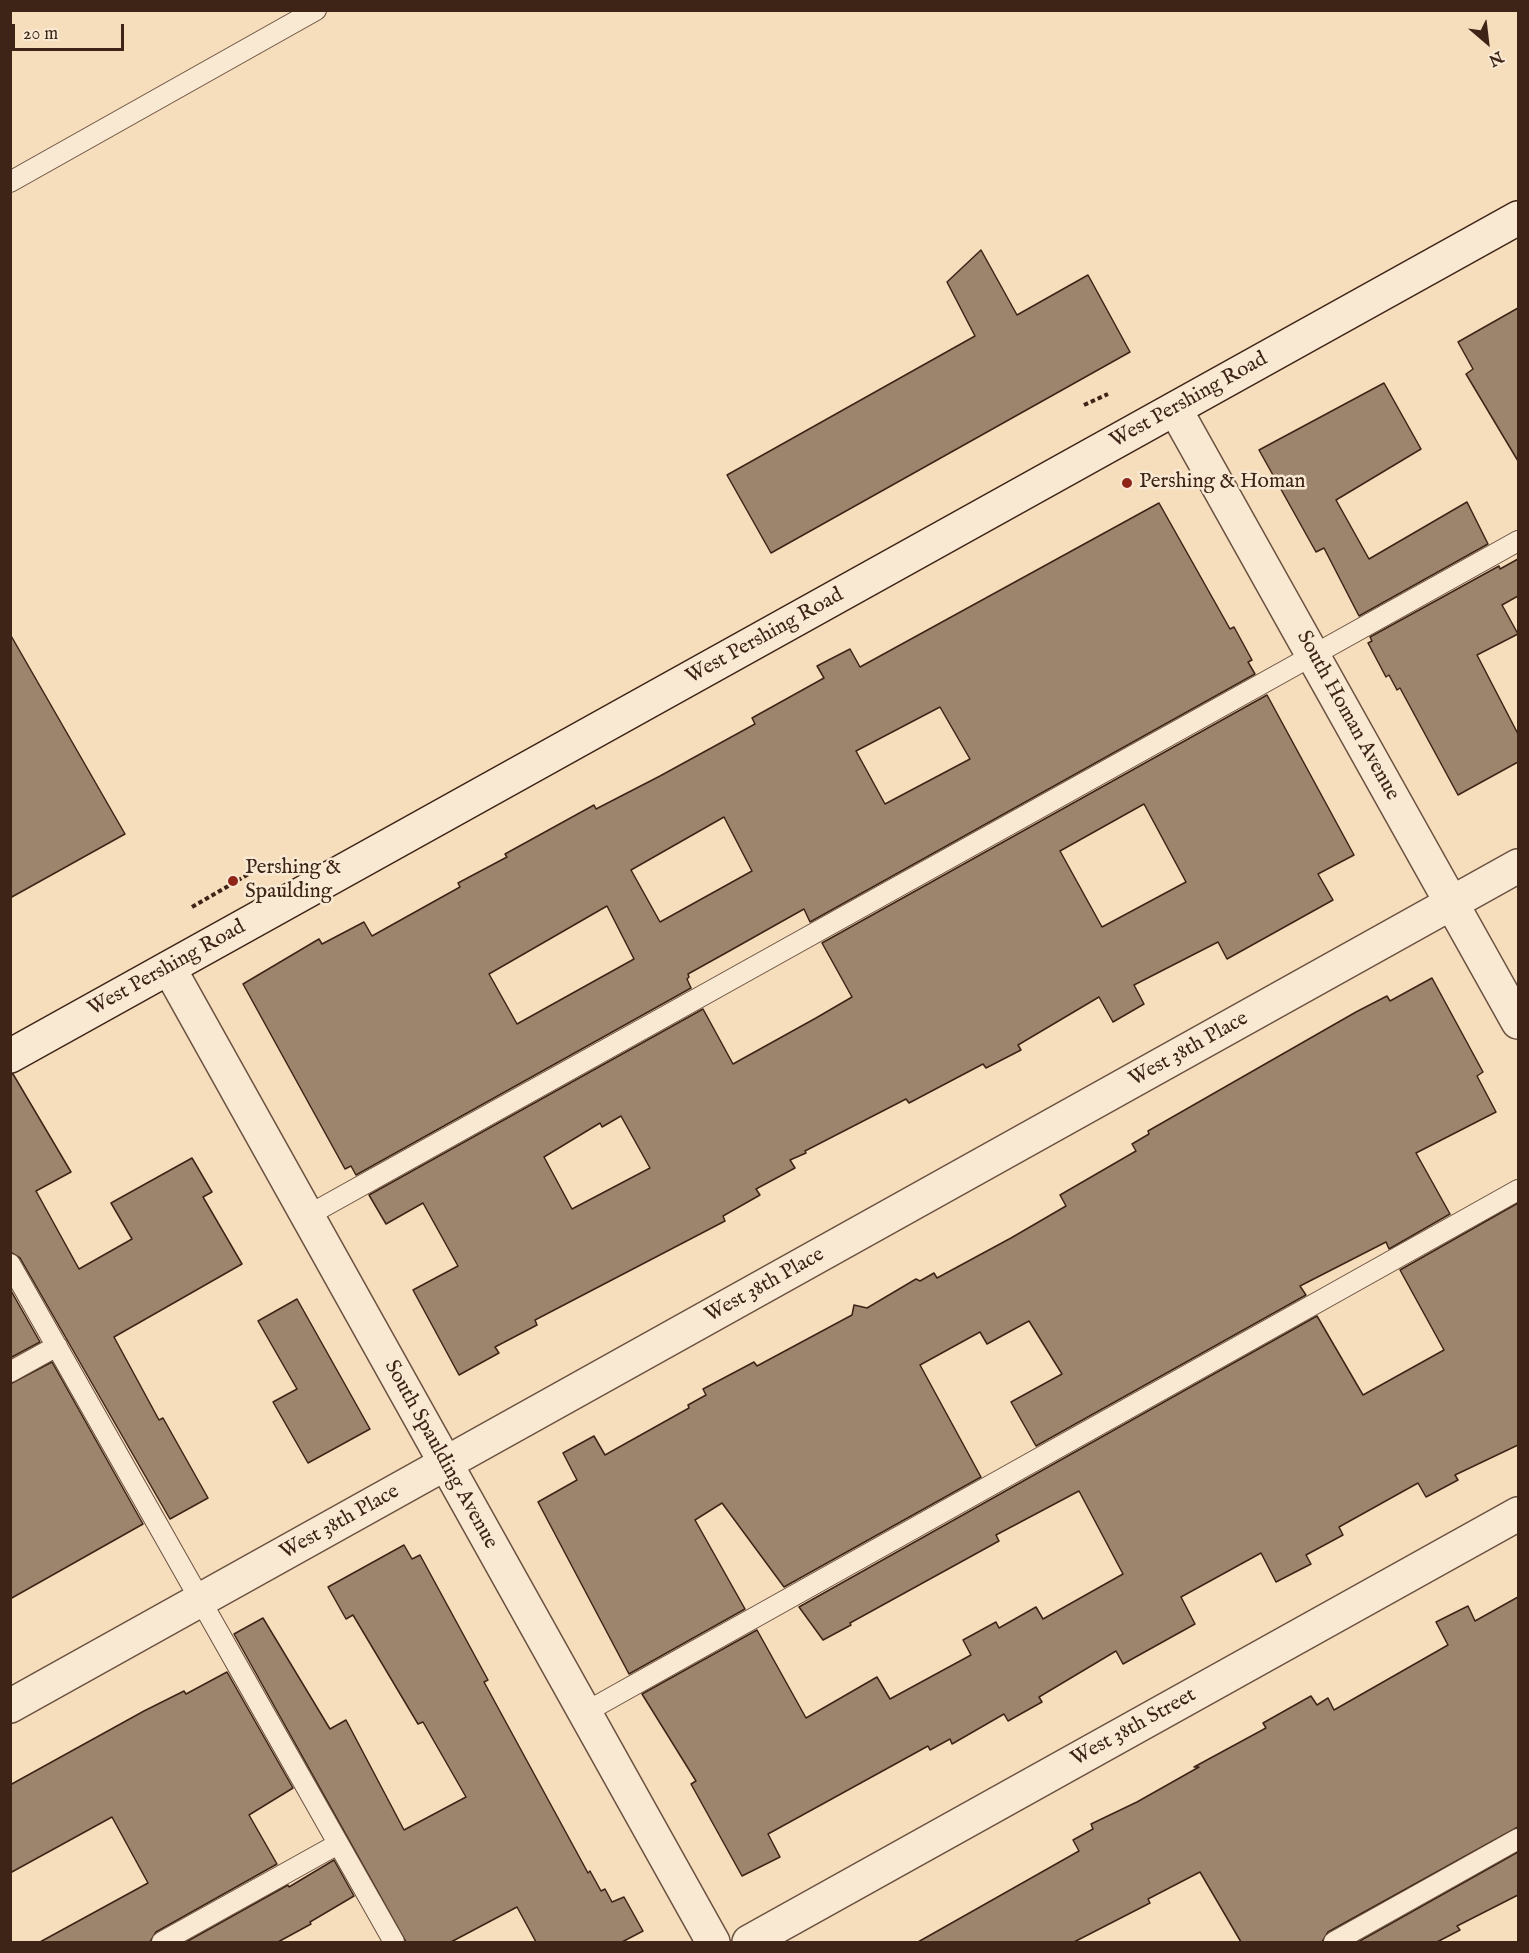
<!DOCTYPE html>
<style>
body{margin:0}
#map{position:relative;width:1529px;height:1953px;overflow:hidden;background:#f6ddbc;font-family:"IM FELL English",serif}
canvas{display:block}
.frame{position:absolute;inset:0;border:12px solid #3d2417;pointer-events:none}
.north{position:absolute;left:1457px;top:12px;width:60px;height:60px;-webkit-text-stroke:4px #f9e9d3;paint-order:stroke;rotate:152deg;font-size:16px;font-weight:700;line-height:24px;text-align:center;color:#3d2417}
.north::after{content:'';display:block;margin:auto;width:21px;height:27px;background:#3d2417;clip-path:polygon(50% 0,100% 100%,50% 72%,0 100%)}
.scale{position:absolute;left:12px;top:24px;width:112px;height:27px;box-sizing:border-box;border:3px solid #3d2417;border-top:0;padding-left:8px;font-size:18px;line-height:21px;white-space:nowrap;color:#3d2417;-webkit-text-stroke:4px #f9e9d3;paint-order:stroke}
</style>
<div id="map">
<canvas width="1529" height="1953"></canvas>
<div class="frame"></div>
<div class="north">N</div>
<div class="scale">20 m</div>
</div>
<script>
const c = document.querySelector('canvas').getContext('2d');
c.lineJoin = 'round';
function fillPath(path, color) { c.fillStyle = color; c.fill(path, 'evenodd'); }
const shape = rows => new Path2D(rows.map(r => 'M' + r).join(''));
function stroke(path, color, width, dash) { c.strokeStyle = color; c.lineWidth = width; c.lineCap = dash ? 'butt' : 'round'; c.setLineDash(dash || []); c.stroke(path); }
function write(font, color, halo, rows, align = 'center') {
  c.font = font + ' "IM FELL English",serif'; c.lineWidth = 5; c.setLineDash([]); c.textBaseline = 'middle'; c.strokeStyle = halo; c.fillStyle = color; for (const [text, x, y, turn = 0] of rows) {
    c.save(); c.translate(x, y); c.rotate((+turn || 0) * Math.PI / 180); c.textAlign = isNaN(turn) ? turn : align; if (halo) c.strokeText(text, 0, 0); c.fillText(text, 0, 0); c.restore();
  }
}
const building = shape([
 [981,250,1017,315,1088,275,1130,352,771,553,727,475,975,336,947,282,981,250],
 [1518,308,1518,461,1466,374,1473,369,1458,342,1518,308],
 [1384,383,1421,449,1336,500,1369,559,1467,502,1488,544,1359,616,1324,548,1316,552,1259,450,1384,383],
 [1159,503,1230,629,1234,627,1252,660,1248,662,1255,674,810,922,804,909,724,954,688,974,689,977,687,979,691,988,356,1175,351,1166,345,1169,243,984,319,939,322,944,364,922,372,936,460,887,458,883,507,857,505,854,594,805,596,809,660,776,755,724,752,718,824,678,817,666,850,649,860,667,1159,503],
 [940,707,970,759,885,804,856,751,940,707],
 [724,817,752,871,660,922,631,870,724,817],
 [607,906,634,959,517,1024,489,974,607,906],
 [1518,559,1518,596,1502,605,1518,634,1477,655,1518,734,1518,762,1458,795,1400,688,1397,690,1389,675,1386,677,1368,643,1372,641,1370,637,1499,566,1500,569,1518,559],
 [10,634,125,834,10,898,10,634],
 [1267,695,1354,855,1318,874,1333,900,1227,959,1218,942,1134,985,1144,1004,1113,1022,1099,997,1018,1045,1021,1050,986,1068,983,1064,909,1103,906,1099,805,1151,806,1153,790,1160,795,1168,756,1189,760,1195,723,1216,725,1221,535,1320,537,1325,495,1347,499,1353,459,1375,413,1290,458,1266,423,1203,386,1224,369,1195,703,1009,733,1064,816,1018,852,997,822,943,1267,695],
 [1144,804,1186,882,1102,927,1060,851,1144,804],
 [621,1116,650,1168,572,1209,544,1157,600,1123,602,1127,621,1116],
 [1432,978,1483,1072,1477,1076,1496,1112,1416,1153,1450,1214,1389,1249,1386,1242,1300,1286,1306,1295,1036,1446,1011,1402,1062,1374,1029,1321,987,1344,980,1332,920,1365,981,1477,784,1587,722,1503,695,1520,745,1609,629,1674,538,1502,577,1480,563,1453,594,1436,605,1455,689,1408,688,1405,706,1395,703,1389,754,1362,757,1366,852,1315,854,1305,867,1308,916,1279,920,1281,934,1273,937,1278,1011,1238,1066,1206,1060,1195,1136,1151,1132,1144,1149,1134,1148,1131,1356,1012,1387,996,1390,1001,1432,978],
 [13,1074,71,1172,36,1191,79,1269,132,1239,111,1203,192,1158,212,1192,203,1197,242,1264,114,1337,159,1420,163,1418,208,1498,170,1519,20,1258,10,1252,10,1075,13,1074],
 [1518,1203,1518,1445,1455,1475,1458,1480,1426,1497,1418,1483,1339,1527,1343,1535,1306,1555,1311,1564,1276,1582,1261,1553,1181,1597,1195,1624,1123,1664,1116,1651,1039,1697,1042,1702,1008,1721,1004,1714,952,1744,950,1739,930,1750,928,1746,768,1834,780,1857,742,1876,691,1784,696,1781,642,1694,757,1630,806,1718,877,1677,890,1699,971,1655,963,1640,996,1622,999,1628,1036,1607,1043,1619,1123,1574,1079,1491,996,1535,999,1541,850,1623,851,1625,823,1640,799,1607,1317,1316,1363,1395,1444,1350,1400,1270,1518,1203],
 [10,1289,40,1342,10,1358,10,1289],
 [297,1299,370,1429,308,1463,273,1402,297,1389,258,1321,297,1299],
 [52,1362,143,1524,10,1599,10,1384,52,1362],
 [404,1545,412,1559,420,1555,488,1680,484,1682,588,1873,590,1871,601,1891,605,1889,612,1902,624,1897,643,1931,622,1942,536,1942,517,1907,451,1942,406,1942,234,1634,263,1618,330,1729,346,1720,404,1830,466,1797,423,1722,418,1724,353,1615,346,1619,328,1587,404,1545],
 [1518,1597,1518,1827,1328,1932,1322,1942,1241,1942,1200,1872,1148,1899,1150,1903,1074,1942,918,1942,1079,1851,1073,1840,1093,1829,1091,1824,1137,1802,1199,1767,1194,1767,1266,1728,1263,1723,1311,1696,1317,1705,1328,1698,1334,1710,1448,1645,1436,1622,1468,1606,1475,1621,1518,1597],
 [227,1672,293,1788,249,1815,277,1864,156,1932,150,1942,40,1942,148,1883,112,1817,10,1873,10,1785,144,1711,184,1691,186,1694,227,1672],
 [1518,1852,1518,1895,1457,1926,1460,1930,1437,1942,1358,1942,1518,1852],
 [334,1860,354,1896,310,1922,311,1924,278,1942,186,1942,288,1885,289,1887,334,1860]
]);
const path = shape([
 [1084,405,1108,394],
 [192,907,254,871]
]);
const lane = shape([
 [10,182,316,10],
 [307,1216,1518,541],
 [10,1264,394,1942],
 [10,1372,57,1346],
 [584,1713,1518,1190],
 [162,1942,338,1844],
 [1334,1942,1518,1839]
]);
const street = shape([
 [1175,409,1518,1022],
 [169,968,713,1942],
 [10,1706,1518,866],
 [749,1942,1518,1514]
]);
const secondary = shape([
 [10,1056,1518,218]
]);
const markers = [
 [1127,483,6,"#8f2418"],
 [233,881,6,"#8f2418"]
];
const streetNames = [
 ["West Pershing Road",1189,401,-29],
 ["West Pershing Road",765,637,-29],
 ["South Homan Avenue",1347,716,61],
 ["West Pershing Road",167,969,-29],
 ["West 38th Place",1189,1050,-29],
 ["West 38th Place",765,1286,-29],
 ["South Spaulding Avenue",440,1455,61],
 ["West 38th Place",340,1523,-29],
 ["West 38th Street",1134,1728,-29]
];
const poiNames = [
 ["Pershing & Homan",1139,483],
 ["Pershing &",245,869],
 ["Spaulding",245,893]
];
fillPath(building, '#9d846d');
stroke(building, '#3d2417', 1.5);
stroke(lane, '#6b5240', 22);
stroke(street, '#6b5240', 36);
stroke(secondary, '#3d2417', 36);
stroke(path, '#3d2417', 4, [4.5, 3]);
stroke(lane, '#f9e9d3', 20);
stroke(street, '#f9e9d3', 33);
stroke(secondary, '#f9e9d3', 33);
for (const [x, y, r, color] of markers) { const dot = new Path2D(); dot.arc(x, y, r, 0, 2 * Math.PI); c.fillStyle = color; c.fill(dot); stroke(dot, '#f9e9d3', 2); }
write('21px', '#3d2417', '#f9e9d3', streetNames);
write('21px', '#3d2417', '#f9e9d3', poiNames, 'left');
</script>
